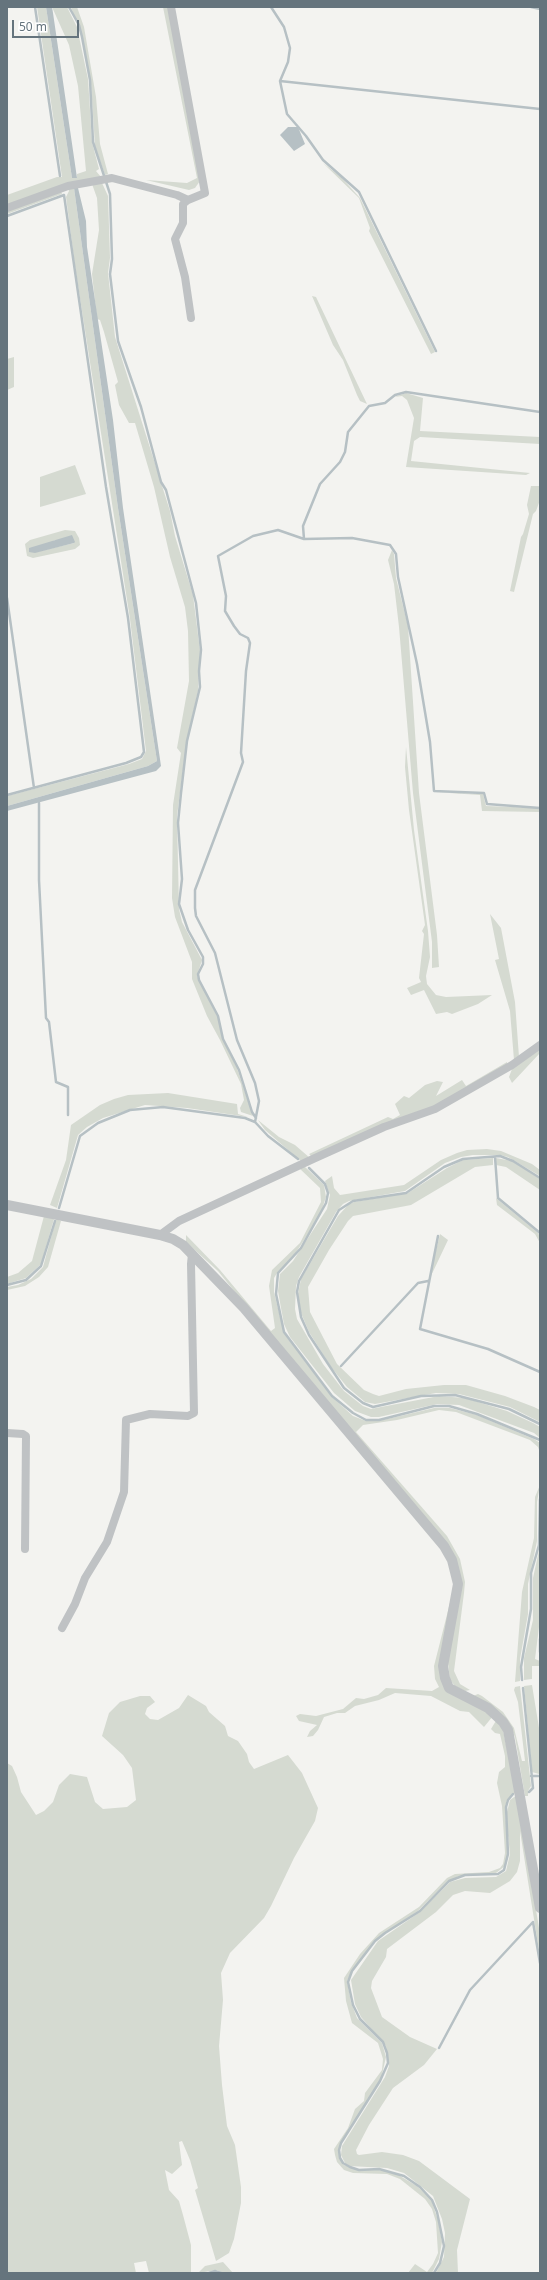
<!DOCTYPE html>
<style>
body{margin:0}
#map{position:relative;width:547px;height:2280px;overflow:hidden;background:#f3f3f0;font-family:"Noto Sans",sans-serif}
canvas{display:block}
.frame{position:absolute;inset:0;border:8px solid #65747d;pointer-events:none}
.scale{position:absolute;left:12px;top:20px;width:67px;height:18px;box-sizing:border-box;border:2px solid #65747d;border-top:0;padding-left:5px;font-size:12px;line-height:14px;white-space:nowrap;color:#65747d;-webkit-text-stroke:3px #fff;paint-order:stroke}
</style>
<div id="map">
<canvas width="547" height="2280"></canvas>
<div class="frame"></div>
<div class="scale">50 m</div>
</div>
<script>
const c = document.querySelector('canvas').getContext('2d');
c.lineJoin = 'round';
function fillPath(path, color) { c.fillStyle = color; c.fill(path, 'evenodd'); }
const shape = rows => new Path2D(rows.map(r => 'M' + r).join(''));
function stroke(path, color, width, dash) { c.strokeStyle = color; c.lineWidth = width; c.lineCap = dash ? 'butt' : 'round'; c.setLineDash(dash || []); c.stroke(path); }
const green = shape([
 [37,7,46,7,72,178,77,178,77,174,86,171,78,86,69,45,52,7,67,7,77,27,88,79,92,142,99,169,96,171,101,177,7,205,7,195,57,177,62,177],
 [71,7,77,7,84,27,96,97,100,144,108,174,105,175,95,146,91,84,83,40],
 [163,7,169,7,200,181,195,188,189,190,146,180,187,183,197,178],
 [323,163,341,177,360,198,435,352,431,354,369,231,370,228,359,198],
 [102,183,108,196,110,258,108,273,115,337,170,511,175,536,193,595,200,651,198,691,187,739,177,816,179,909,182,922,202,960,197,976,218,1018,222,1037,237,1068,253,1116,241,1112,240,1108,244,1100,241,1084,220,1040,207,1016,192,979,192,962,175,917,172,898,173,805,181,753,177,748,189,681,188,631,185,607,170,557,154,487,135,423,129,423,119,405,115,385,118,382,104,332,100,320,97,319,92,274,99,230,97,198,92,184],
 [68,188,74,188,118,508,157,761,148,766,7,806,7,796,129,764,142,759,146,751,130,619,75,266,66,197,69,191],
 [61,191,62,194,7,214,7,210],
 [312,296,316,297,367,404,360,401,357,395,343,360,333,345],
 [14,357,14,387,7,390,7,359],
 [406,393,423,398,420,431,540,437,540,444,420,437,414,441,411,461,530,473,526,475,406,467,414,418,407,400,402,396,394,397],
 [75,465,86,494,40,507,40,477],
 [531,486,540,486,540,500,536,511,533,514,514,592,510,591,521,537,523,534,529,514,527,505],
 [65,530,75,531,79,538,80,545,75,549,33,558,27,556,25,544,30,540],
 [55,540,74,543,36,552],
 [392,550,394,554,396,578,408,626,419,793,437,935,439,967,432,968,432,942,413,793,399,627,394,584,388,560],
 [406,747,414,830,428,931,430,957,426,976,427,984,436,995,446,997,492,995,478,1004,452,1014,447,1012,436,1014,424,990,411,995,407,988,421,982,419,978,424,934,422,931,425,925,409,810,405,767],
 [434,792,483,794,486,806,540,808,540,812,482,811,480,795],
 [490,914,501,928,515,1002,519,1057,514,1060,510,1011,495,960,499,959],
 [540,1049,540,1053,512,1083,509,1077,512,1069],
 [507,1062,507,1065,432,1107,312,1157,309,1154,388,1117,393,1119,400,1115,395,1104,404,1096,409,1098,425,1085,437,1081,443,1082,436,1096,462,1080,466,1086],
 [168,1093,237,1104,238,1114,248,1117,187,1108,145,1105,103,1118,87,1127,78,1135,57,1208,50,1205,66,1160,71,1125,100,1105,114,1099,128,1095],
 [258,1120,279,1137,295,1145,310,1158,302,1162,265,1130],
 [487,1149,501,1151,532,1164,540,1170,540,1176,508,1157,500,1155,473,1155,461,1157,445,1163,405,1191,349,1201,343,1204,336,1212,299,1277,296,1286,295,1309,297,1319,323,1364,344,1391,363,1406,371,1409,381,1407,439,1396,465,1398,507,1411,533,1423,540,1427,540,1438,534,1433,459,1405,437,1404,379,1417,371,1417,355,1411,334,1393,290,1337,284,1324,281,1308,278,1291,280,1274,293,1261,327,1209,330,1195,325,1181,332,1176,334,1188,340,1195,404,1185,441,1160,457,1153,467,1150],
 [493,1158,493,1165,475,1167,411,1205,353,1216,348,1221,329,1250,308,1287,310,1312,337,1364,364,1390,373,1394,379,1396,406,1389,444,1385,466,1385,505,1396,534,1407,540,1410,540,1422,510,1407,459,1394,436,1393,375,1404,365,1402,347,1387,331,1367,309,1332,301,1313,298,1294,301,1279,338,1216,348,1205,354,1202,408,1193,447,1168,463,1160],
 [496,1158,512,1161,540,1179,540,1190,506,1167,496,1165],
 [304,1166,324,1185,326,1197,320,1215,306,1237,295,1254,277,1273,274,1278,274,1292,284,1333,332,1397,353,1416,366,1421,383,1420,434,1408,450,1408,477,1415,534,1439,540,1443,540,1453,538,1447,530,1440,456,1412,439,1410,397,1420,363,1425,356,1432,447,1536,460,1559,465,1582,464,1593,454,1671,460,1684,470,1690,465,1691,455,1686,450,1680,448,1663,459,1571,218,1271,186,1242,186,1235,220,1270,271,1331,275,1328,269,1286,272,1270,300,1243,321,1202,320,1188,299,1168],
 [496,1198,537,1232,540,1236,540,1243,535,1234,497,1205],
 [44,1216,54,1219,41,1264,26,1278,7,1284,7,1277,18,1273,32,1261],
 [56,1219,61,1221,48,1267,39,1277,25,1286,7,1290,7,1287,18,1285,31,1279,43,1267],
 [440,1234,448,1240,429,1280],
 [540,1485,537,1502,537,1541,528,1584,528,1614,520,1659,520,1681,515,1682,522,1592,534,1538,535,1497],
 [540,1546,540,1619,535,1659,540,1661,540,1666,532,1666,532,1679,524,1680,524,1658,533,1620,533,1578],
 [456,1579,441,1677,493,1716,484,1727,469,1712,460,1711,431,1696,395,1693,379,1700,355,1706,345,1713,337,1713,324,1717,318,1730,313,1736,307,1737,310,1731,317,1725,299,1721,296,1716,300,1714,316,1716,343,1709,356,1698,364,1699,378,1695,386,1688,432,1691,439,1687,435,1679,434,1666],
 [532,1685,540,1734,539,1774,532,1772,524,1686],
 [520,1686,531,1786,528,1791,528,1796,525,1796,515,1737,509,1724,473,1696,478,1694,482,1696,503,1712,514,1728,522,1761,525,1761,518,1702,514,1690,515,1687],
 [188,1695,206,1706,209,1712,225,1726,228,1736,238,1741,247,1754,249,1762,254,1769,288,1755,302,1773,318,1808,315,1821,294,1858,271,1906,264,1918,230,1953,221,1973,223,2000,219,2046,222,2085,227,2126,235,2145,241,2187,241,2203,234,2239,229,2253,216,2261,195,2190,198,2188,190,2160,182,2141,179,2142,182,2165,172,2174,165,2170,169,2190,179,2201,183,2215,191,2245,191,2273,149,2273,146,2261,134,2263,136,2273,7,2273,7,1763,12,1766,17,1777,21,1792,36,1815,44,1811,53,1802,59,1785,70,1774,87,1777,95,1802,103,1809,127,1807,136,1800,132,1768,123,1755,102,1736,109,1713,120,1702,140,1696,150,1696,155,1702,147,1708,145,1714,150,1719,158,1720,179,1708],
 [497,1719,502,1725,516,1793,513,1794,507,1800,505,1807,508,1854,505,1866,496,1873,459,1876,448,1881,418,1911,374,1941,352,1971,347,1981,351,2002,357,2018,382,2043,386,2057,381,2079,339,2146,339,2158,344,2165,357,2170,379,2170,395,2173,417,2186,431,2199,438,2220,442,2242,439,2259,432,2273,408,2273,415,2264,427,2272,433,2264,438,2253,436,2222,432,2209,425,2199,400,2179,387,2174,353,2173,344,2170,337,2162,335,2155,334,2149,348,2128,355,2109,364,2101,365,2093,382,2070,383,2059,378,2043,352,2023,346,2001,344,1978,360,1954,379,1933,419,1907,447,1878,455,1874,489,1872,500,1868,503,1864,505,1853,502,1806,497,1783,499,1772,505,1767,505,1756,500,1734,495,1733,491,1729],
 [517,1795,540,1934,540,1957,520,1831,520,1861,517,1872,510,1881,490,1893,465,1891,453,1895,436,1912,387,1949,386,1957,372,1981,371,1988,382,2017,410,2037,437,2049,424,2065,393,2088,369,2125,356,2150,357,2154,359,2155,382,2152,403,2155,419,2161,470,2199,457,2250,458,2273,436,2273,444,2257,445,2233,442,2219,433,2196,404,2173,387,2168,349,2166,345,2163,341,2155,342,2146,385,2077,389,2066,386,2046,361,2017,355,2004,351,1980,378,1941,420,1912,450,1882,465,1878,496,1877,506,1871,510,1854,506,1816,510,1800],
 [223,2262,233,2273,223,2273,217,2270,198,2273,205,2266]
]);
const water = shape([
 [46,7,52,7,53,13,77,178,72,178],
 [288,127,298,127,305,144,294,151,280,135],
 [74,188,78,188,86,221,87,247,113,420,123,508,161,766,156,771,7,811,7,806,148,766,157,761,118,508],
 [72,535,75,542,74,543,35,553,29,552,29,548]
]);
const stream = shape([
 [35,7,60,176],
 [69,7,79,25,82,37,90,80,93,142,110,194,112,259,110,274,118,341,141,407,161,482,166,490,196,603,201,650,199,671,200,687,187,741,181,793,178,823,182,879,179,904,188,930,203,957,203,964,198,974,199,980,218,1016,223,1039,239,1070,252,1112,256,1118],
 [271,7,284,27,290,48,288,62,280,81,287,114,306,136,323,160,359,192,436,351],
 [531,7,540,9],
 [280,81,540,109],
 [7,216,64,195,106,487,128,618,144,752,141,757,126,763,7,795],
 [304,539,303,526,320,484,340,462,345,452,348,432,369,406,385,403,395,395,406,392,540,412],
 [7,598,34,788],
 [39,803,39,880,46,1018,49,1022,56,1082,68,1087,68,1115],
 [255,1122,259,1101,255,1083,237,1040,215,953,196,916,195,908,195,890,243,762,241,753,246,671,250,643,248,638,240,634,234,626,225,611,226,596,218,556,253,536,278,530,304,539,352,538,390,545,396,554,398,577,417,664,430,742,434,791,484,793,487,804,540,808],
 [495,1157,498,1198,540,1233],
 [309,1168,325,1184,328,1193,326,1203,301,1248,278,1273,276,1294,284,1332,332,1396,353,1413,366,1420,379,1420,434,1406,449,1406,477,1414,540,1440],
 [540,1178,513,1161,500,1156,463,1159,444,1167,406,1193,353,1201,339,1210,299,1281,297,1292,301,1317,309,1335,344,1388,363,1403,373,1407,421,1396,455,1395,509,1409,540,1424],
 [59,1208,80,1136,98,1123,130,1110,163,1107,245,1118,255,1122,268,1136,298,1159],
 [438,1236,420,1329,488,1349,540,1372],
 [7,1285,26,1280,41,1266,55,1221],
 [341,1366,418,1283,428,1281],
 [540,1639,540,1652],
 [522,1680,521,1667,531,1609,531,1573,539,1545,540,1499],
 [523,1688,533,1788,529,1792],
 [531,1776,540,1776],
 [439,2048,470,1990,533,1922,540,1963],
 [209,2273,215,2271,221,2273],
 [434,2273,440,2263,444,2246,437,2212,432,2200,420,2187,404,2176,379,2169,359,2170,350,2167,343,2163,340,2158,339,2150,341,2143,380,2081,388,2063,387,2053,383,2042,360,2019,353,2005,348,1982,352,1971,375,1941,385,1933,420,1911,449,1881,465,1875,498,1874,504,1870,508,1854,506,1807,508,1800,513,1794]
]);
const minor = shape([
 [188,200,183,204,183,223,175,239,185,277,191,318],
 [7,208,68,186,112,178,177,195,188,200,205,193,171,7],
 [160,1235,179,1221,313,1159,384,1127,435,1109,512,1065,540,1045],
 [7,1433,23,1434,26,1436,25,1549],
 [62,1628,75,1604,85,1578,107,1542,124,1492,126,1420,150,1414,188,1416,194,1413,191,1264,192,1254]
]);
const tertiary = shape([
 [7,1205,160,1235,173,1239,183,1245,244,1308,444,1546,452,1560,458,1584,443,1666,445,1678,449,1688,488,1708,503,1722,508,1730,540,1908]
]);
fillPath(green, '#d5dad1');
fillPath(water, '#b6c0c4');
stroke(stream, '#b6c0c4', 2.5);
stroke(minor, '#bfc2c4', 8);
stroke(tertiary, '#bfc2c4', 10);
</script>
